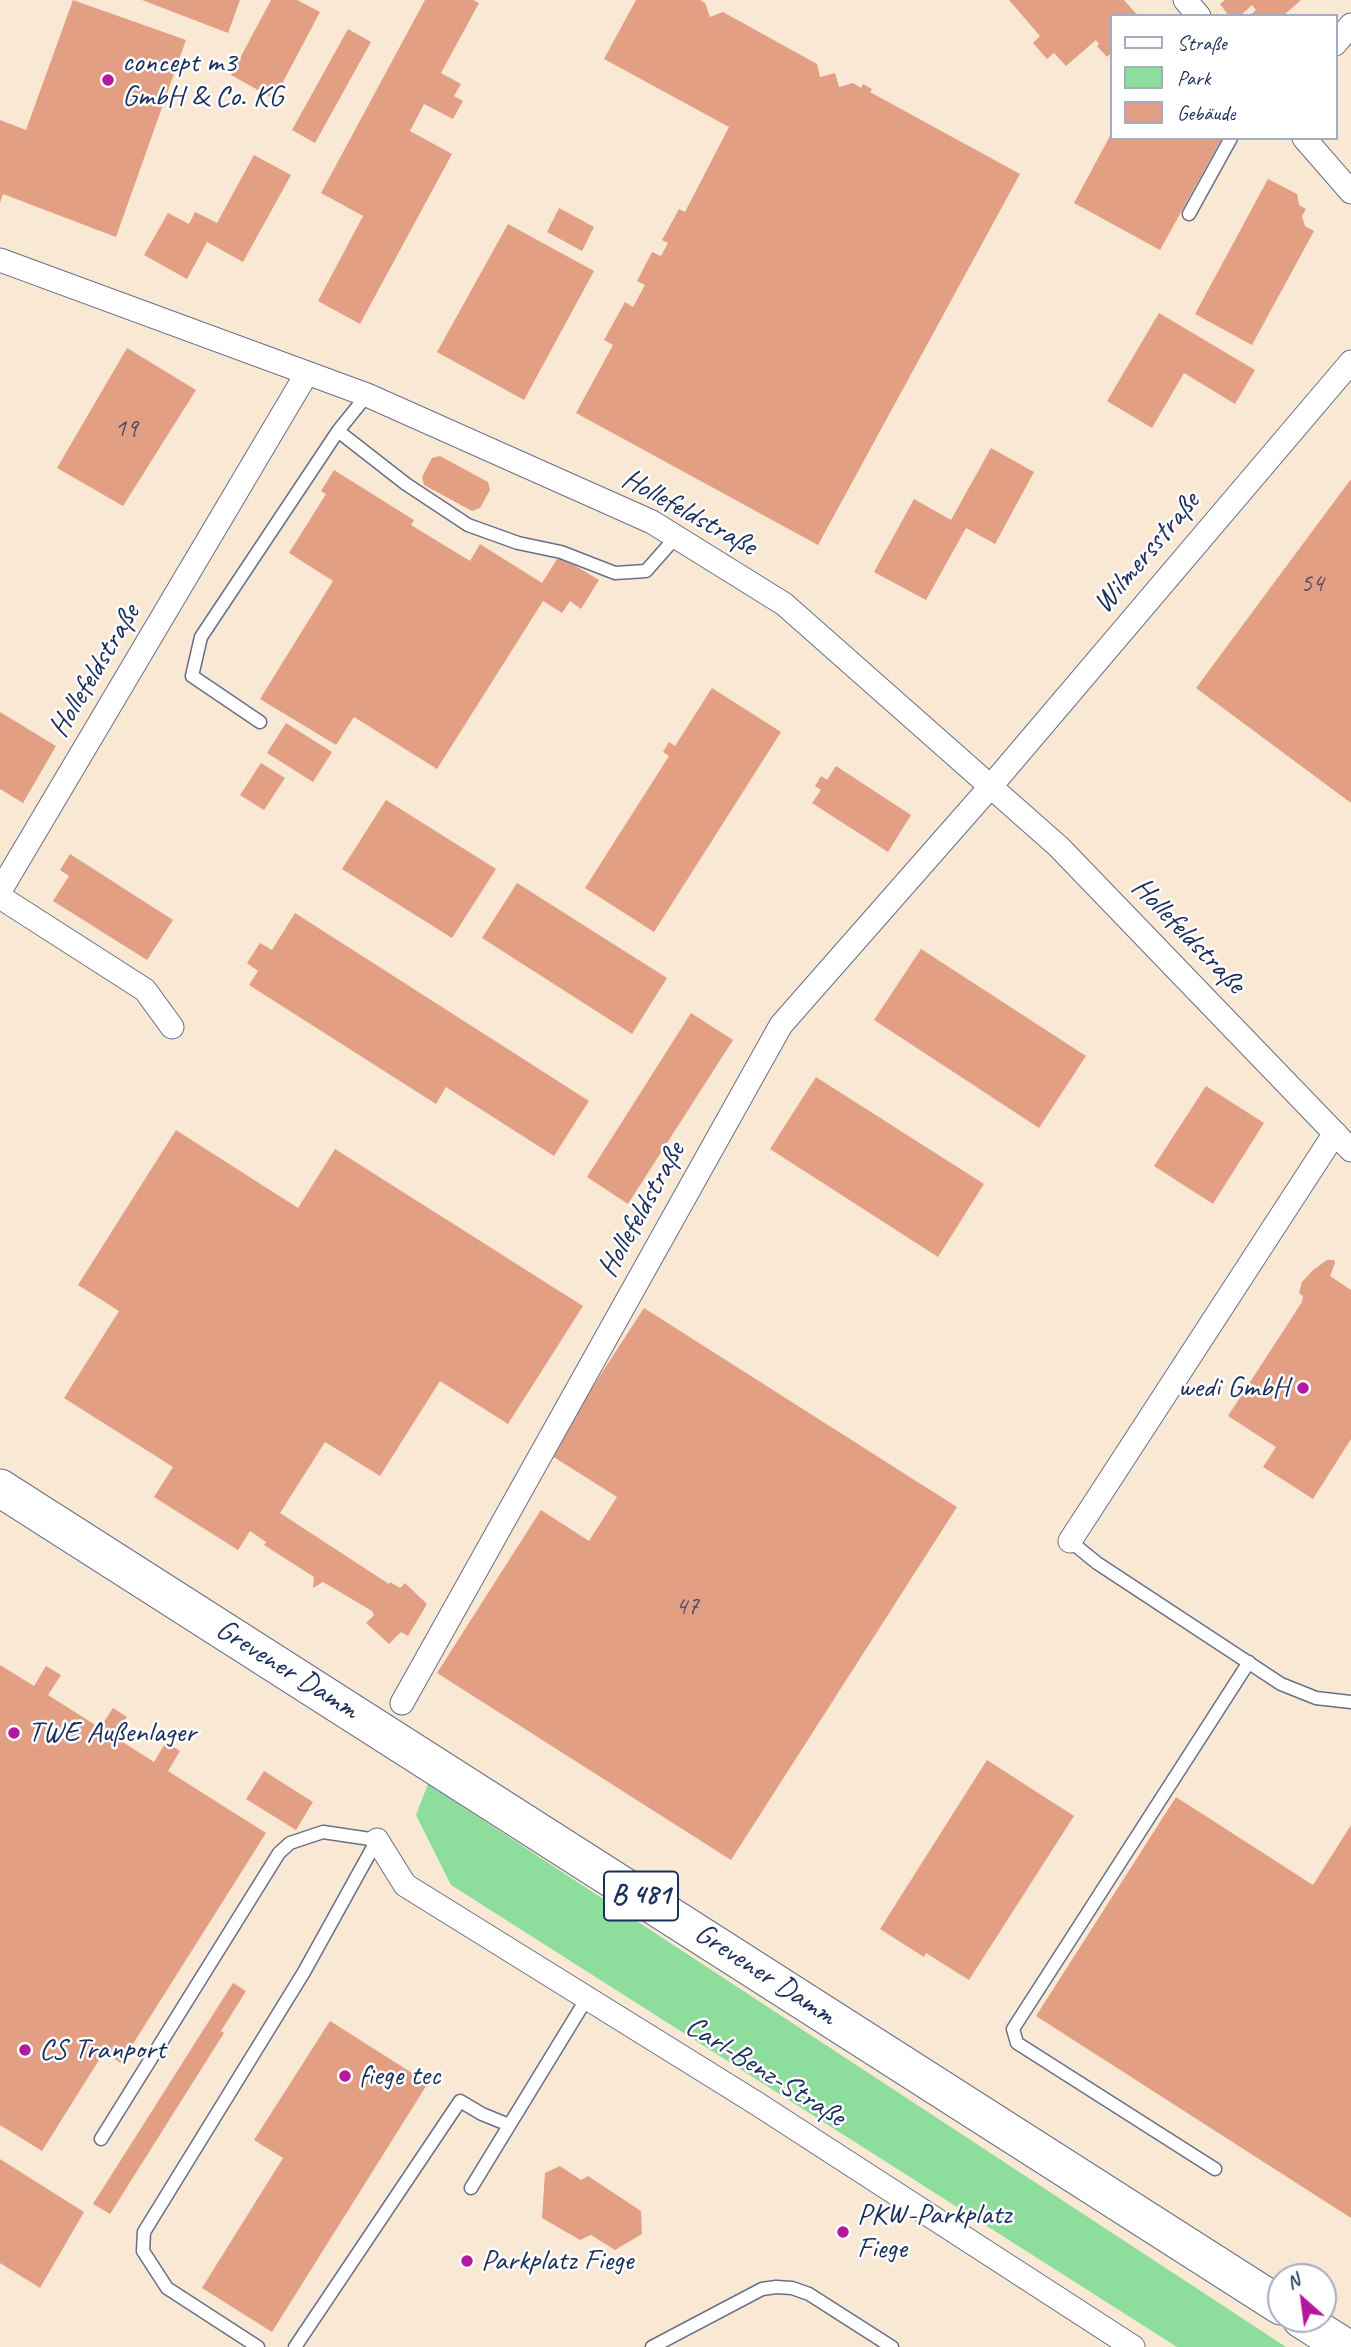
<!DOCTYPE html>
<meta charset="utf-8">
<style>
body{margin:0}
#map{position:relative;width:1351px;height:2347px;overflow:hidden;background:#f8e8d4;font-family:Caveat,sans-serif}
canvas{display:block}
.legend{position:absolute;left:1110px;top:14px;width:228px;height:126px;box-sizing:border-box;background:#fff;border:2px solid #a4acbf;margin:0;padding:9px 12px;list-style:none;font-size:21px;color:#1b2f5e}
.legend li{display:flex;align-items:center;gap:14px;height:35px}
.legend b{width:35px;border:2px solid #a4acbf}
.north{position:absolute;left:1267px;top:2263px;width:70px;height:70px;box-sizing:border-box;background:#fff;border:2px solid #a4acbf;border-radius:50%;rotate:332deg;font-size:19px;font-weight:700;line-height:28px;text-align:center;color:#1b2f5e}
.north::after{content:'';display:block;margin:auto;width:24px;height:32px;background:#b5179e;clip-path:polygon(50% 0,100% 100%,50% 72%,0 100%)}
</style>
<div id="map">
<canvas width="1351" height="2347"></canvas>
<ul class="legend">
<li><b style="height:9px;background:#fff"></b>Straße</li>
<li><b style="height:19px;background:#8ddd9c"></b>Park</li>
<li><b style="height:19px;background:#e29f84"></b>Gebäude</li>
</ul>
<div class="north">N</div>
</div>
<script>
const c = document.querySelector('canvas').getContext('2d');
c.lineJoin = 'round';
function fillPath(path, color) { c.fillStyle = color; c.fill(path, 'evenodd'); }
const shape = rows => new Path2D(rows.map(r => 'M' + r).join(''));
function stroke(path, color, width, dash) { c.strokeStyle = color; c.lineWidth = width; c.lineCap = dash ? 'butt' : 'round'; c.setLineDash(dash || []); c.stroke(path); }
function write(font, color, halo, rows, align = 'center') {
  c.font = font + ' Caveat,sans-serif'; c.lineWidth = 5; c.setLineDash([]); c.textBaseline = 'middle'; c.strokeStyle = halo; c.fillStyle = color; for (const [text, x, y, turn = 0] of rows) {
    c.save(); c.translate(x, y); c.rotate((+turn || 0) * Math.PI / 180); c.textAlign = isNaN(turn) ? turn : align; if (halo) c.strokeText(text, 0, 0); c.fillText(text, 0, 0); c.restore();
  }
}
const green = shape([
 [428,1784,1286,2347,1177,2347,451,1885,416,1815]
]);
const building = shape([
 [73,0,186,40,116,237,3,194,0,203,0,120,26,130],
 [142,0,240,0,228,33],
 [271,0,297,0,320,12,274,99,231,75],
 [425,0,473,0,479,3,441,73,461,84,454,96,463,101,453,119,424,104,410,131,452,154,360,324,318,301,363,216,321,193],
 [636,0,700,0,705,3,710,17,723,12,817,64,820,77,835,73,839,87,853,83,861,88,863,84,872,89,870,92,1020,174,818,545,576,413,613,345,604,340,625,302,633,307,645,285,637,281,652,252,661,256,668,243,662,240,679,209,685,212,729,127,604,59],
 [1009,0,1124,0,1138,16,1111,16,1111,53,1107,57,1097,46,1099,44,1096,40,1066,66,1054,53,1047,59,1033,43,1040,36],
 [1225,0,1301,0,1283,16,1249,16,1256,10,1252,5,1240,16,1229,16,1220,4],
 [348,29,371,42,315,143,292,130],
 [1111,134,1111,138,1222,138,1160,250,1074,203],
 [254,155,291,175,243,262,207,242,187,279,144,255,168,213,189,224,195,212,217,223],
 [1268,179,1297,194,1299,205,1306,209,1302,216,1305,226,1314,231,1252,345,1195,314],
 [559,208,594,227,582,251,547,232],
 [508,224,594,271,524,400,437,352],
 [1159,313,1255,370,1235,404,1184,373,1152,428,1107,401],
 [127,348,196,390,123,506,57,468],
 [991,448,1034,472,995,544,966,528,926,600,874,572,914,499,951,520],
 [440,456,488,482,490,490,480,508,472,511,424,485,422,477,432,458],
 [334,470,414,520,411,525,470,561,480,544,542,583,559,556,599,580,581,609,570,601,562,613,543,601,437,769,354,717,336,745,260,699,333,581,289,553,326,494,321,491],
 [1351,479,1351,803,1196,688],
 [712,688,781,732,654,932,585,888,669,756,663,752,669,742,675,746],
 [0,712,56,746,23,803,0,789],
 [286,723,332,752,313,782,267,753],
 [261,763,285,778,264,810,240,795],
 [836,766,911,815,888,852,812,803,821,790,815,786,821,776,827,780],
 [386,800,496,869,452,938,342,869],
 [70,854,173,920,147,960,53,901,69,876,60,870],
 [517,883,667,978,632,1034,482,938],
 [295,913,589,1101,554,1156,446,1087,436,1104,249,985,258,971,247,963,260,943,272,950],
 [921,949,1086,1056,1039,1128,874,1020],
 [691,1013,733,1040,628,1204,587,1177],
 [816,1077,984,1184,938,1257,770,1149],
 [1206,1086,1264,1123,1213,1204,1154,1166],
 [176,1130,298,1208,335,1149,583,1306,508,1424,440,1381,380,1476,325,1442,280,1513,389,1584,390,1582,400,1588,405,1583,427,1604,408,1636,401,1632,389,1644,366,1623,374,1615,372,1611,323,1582,313,1588,314,1577,264,1545,266,1542,250,1531,238,1550,154,1497,173,1467,64,1398,119,1311,78,1285],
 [1327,1260,1334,1260,1335,1263,1330,1276,1351,1290,1351,1439,1313,1499,1263,1467,1276,1447,1228,1416,1302,1302,1303,1296,1299,1293,1302,1282,1313,1270],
 [644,1308,957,1507,731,1860,437,1673,541,1510,589,1541,617,1497,549,1454],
 [0,1665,34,1686,46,1666,61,1675,48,1695,100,1728,113,1708,127,1717,115,1737,154,1762,166,1742,180,1751,168,1771,266,1833,121,2063,104,2052,42,2151,0,2125],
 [987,1760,1074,1816,969,1980,926,1953,924,1957,880,1929],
 [264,1771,313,1802,296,1830,246,1799],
 [1176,1797,1313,1885,1351,1825,1351,2218,1036,2016],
 [233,1983,246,1991,221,2031,224,2033,110,2214,93,2204],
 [330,2021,428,2083,272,2332,202,2288,283,2158,254,2140],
 [0,2159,84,2212,40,2288,0,2263],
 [560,2166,581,2180,588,2176,641,2211,642,2234,615,2250,591,2235,580,2240,542,2218,545,2173]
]);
const service = shape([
 [1189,214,1231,138],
 [338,431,406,484,468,525,518,543,561,552,615,573,646,571,676,537],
 [260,722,192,676,201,637,338,431,367,395],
 [1070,1541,1097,1563,1281,1684,1316,1698,1351,1702],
 [101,2139,279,1853,290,1843,323,1832,377,1840,304,1972,144,2232,143,2251,167,2288,258,2347],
 [1215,2169,1017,2043,1013,2029,1249,1662],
 [471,2188,587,1998],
 [295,2347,460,2101,482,2114,509,2125],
 [652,2347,762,2289,776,2287,792,2288,809,2294,892,2347]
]);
const minor = shape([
 [1185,0,1199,16],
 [1335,44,1351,25],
 [1304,138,1351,192],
 [0,260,367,395,652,522,784,604,1059,847,1351,1150],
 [0,891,307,373],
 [0,897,145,990,172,1027],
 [1070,1541,1335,1133],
 [402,1703,781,1025,991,786,1351,362],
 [377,1840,405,1885,756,2103,1133,2347]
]);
const primary = shape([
 [0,1488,1281,2306],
 [1301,2319,1345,2347]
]);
const markers = [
 [108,80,7,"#b5179e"],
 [1303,1388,7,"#b5179e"],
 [14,1733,7,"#b5179e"],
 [25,2050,7,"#b5179e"],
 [345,2076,7,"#b5179e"],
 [843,2232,7,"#b5179e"],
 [467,2261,7,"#b5179e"]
];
const numberNames = [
 ["19",126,429],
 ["54",1312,584],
 ["47",687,1607]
];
const shields = [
 [641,1896,74]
];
const shieldNames = [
 ["B 481",641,1896]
];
const poiNames = [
 ["concept m3",122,63],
 ["GmbH & Co. KG",122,97],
 ["wedi GmbH",1289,1388,"right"],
 ["TWE Außenlager",28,1733],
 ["CS Tranport",39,2050],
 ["fiege tec",359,2076],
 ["PKW-Parkplatz",857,2215],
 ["Fiege",857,2249],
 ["Parkplatz Fiege",481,2261]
];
const streetNames = [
 ["Hollefeldstraße",689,513,29],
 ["Wilmersstraße",1147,553,-50],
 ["Hollefeldstraße",95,671,-59],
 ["Hollefeldstraße",1188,936,46],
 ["Hollefeldstraße",642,1210,-61],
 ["Grevener Damm",287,1670,32],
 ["Grevener Damm",765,1975,33],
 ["Carl-Benz-Straße",765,2072,32]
];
fillPath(green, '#8ddd9c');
fillPath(building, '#e29f84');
stroke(service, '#687087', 15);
stroke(minor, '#687087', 25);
stroke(primary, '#687087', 39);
stroke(service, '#fff', 12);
stroke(minor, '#fff', 23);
stroke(primary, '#fff', 37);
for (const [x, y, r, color] of markers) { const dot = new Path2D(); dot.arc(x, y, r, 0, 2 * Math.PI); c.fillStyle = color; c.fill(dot); stroke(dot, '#fff', 2.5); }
write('26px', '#4d4b68', null, numberNames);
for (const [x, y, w] of shields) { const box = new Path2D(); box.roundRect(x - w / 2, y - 24.5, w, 49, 5); c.fillStyle = '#fff'; c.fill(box); stroke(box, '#1b2f5e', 2); }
write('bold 28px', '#1b2f5e', null, shieldNames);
write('30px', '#1b2f5e', '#fff', poiNames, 'left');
write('30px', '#1b2f5e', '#fff', streetNames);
</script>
